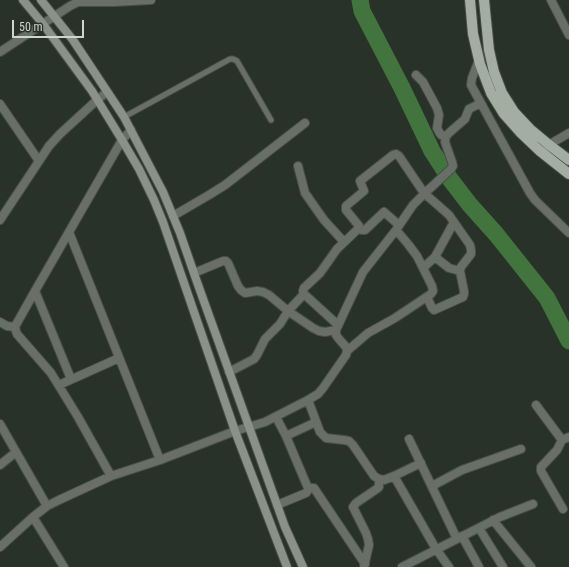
<!DOCTYPE html>
<style>
body{margin:0}
#map{position:relative;width:569px;height:567px;overflow:hidden;background:#293228;font-family:"Roboto Condensed",sans-serif}
canvas{display:block}
.scale{position:absolute;left:12px;top:20px;width:72px;height:18px;box-sizing:border-box;border:2px solid #ced5ce;border-top:0;padding-left:5px;font-size:12px;line-height:14px;white-space:nowrap;color:#ced5ce;-webkit-text-stroke:3px #293228;paint-order:stroke}
</style>
<div id="map">
<canvas width="569" height="567"></canvas>
<div class="scale">50 m</div>
</div>
<script>
const c = document.querySelector('canvas').getContext('2d');
c.lineJoin = 'round';
const shape = rows => new Path2D(rows.map(r => 'M' + r).join(''));
function stroke(path, color, width, dash) { c.strokeStyle = color; c.lineWidth = width; c.lineCap = dash ? 'butt' : 'round'; c.setLineDash(dash || []); c.stroke(path); }
const river = shape([
 [360,0,362,11,402,88,432,151,450,179,470,205,496,234,547,298,569,341]
]);
const lane = shape([
 [124,117,230,59,233,59,237,61,271,120]
]);
const street = shape([
 [551,0,569,35],
 [0,52,70,6,78,2,114,2,151,0],
 [479,60,472,78,471,85,530,193,535,200,569,233],
 [416,75,423,82,437,108,439,115,437,128,439,132,441,135,446,136],
 [0,104,39,161],
 [545,147,569,133],
 [298,166,305,193,324,220,344,242],
 [173,216,209,195,225,185,305,123],
 [0,220,49,146,60,134,97,100,107,92],
 [359,228,362,230,365,230,384,212,399,225],
 [69,232,160,460],
 [435,257,449,268,460,271],
 [423,268,435,257,454,222],
 [194,273,223,261,226,261,228,263,238,286,241,290,245,293,257,291,263,292,269,295,288,311,313,328,319,331,325,332,336,330],
 [35,291,71,379],
 [0,322,7,326,15,327],
 [338,325,304,294,303,291,304,288,320,273,337,249,359,228,359,226,346,210,346,206,364,191,360,181,393,155,396,154,399,156,424,193,449,215,470,245,471,250,471,254,461,267,460,271,464,291,464,294,463,297,434,310,432,308,427,297],
 [347,351,368,333,395,318,431,294,433,291,432,286,417,256,408,244,396,230],
 [229,372,254,359,257,355,265,339,280,324,288,311,304,294],
 [59,385,119,358],
 [308,400,320,432,326,438,344,440,349,441,353,445,374,476,379,479,384,480,394,476,421,463],
 [536,405,562,440],
 [276,417,286,436,308,488,308,490,306,493,277,505],
 [0,424,47,506],
 [286,436,316,422],
 [409,439,457,539],
 [0,465,16,452],
 [111,476,78,417,51,373,17,334,16,331,15,327,17,323,35,291,122,140,131,130],
 [394,476,436,549,449,567],
 [432,486,462,470,521,449],
 [308,488,314,488,365,564],
 [563,509,541,471,541,467,557,450,562,440,569,437],
 [33,517,64,567],
 [493,520,531,567],
 [479,528,503,567],
 [462,536,479,567],
 [0,547,33,517,47,506,59,500,111,476,160,460,235,431,265,422,308,400,318,394,323,388,346,355,347,351,346,347,339,339,336,335,336,330,363,272,396,230,413,205,426,192,451,169,453,166,452,162,445,142,446,136,450,132,465,119,469,109,481,103],
 [364,567,369,545,368,539,366,533,353,507,356,503,378,488,379,487,379,479],
 [402,567,500,517,533,504]
]);
const secondary = shape([
 [23,0,43,24,92,91,122,140,139,169,154,200,163,222,235,431,287,567],
 [41,0,73,40,124,117,163,192,180,233,197,282,285,527,303,567]
]);
const primary = shape([
 [470,0,473,34,480,64,491,93,504,114,520,132,540,151,569,174],
 [484,0,489,50,494,72,502,93,514,112,530,129,548,144,569,160]
]);
stroke(river, '#42743e', 17);
stroke(lane, '#474f46', 7);
stroke(street, '#474f46', 10);
stroke(secondary, '#474f46', 10);
stroke(primary, '#474f46', 12);
stroke(lane, '#696e69', 5);
stroke(street, '#696e69', 8);
stroke(secondary, '#8a9189', 8);
stroke(primary, '#a3ada1', 10);
</script>
